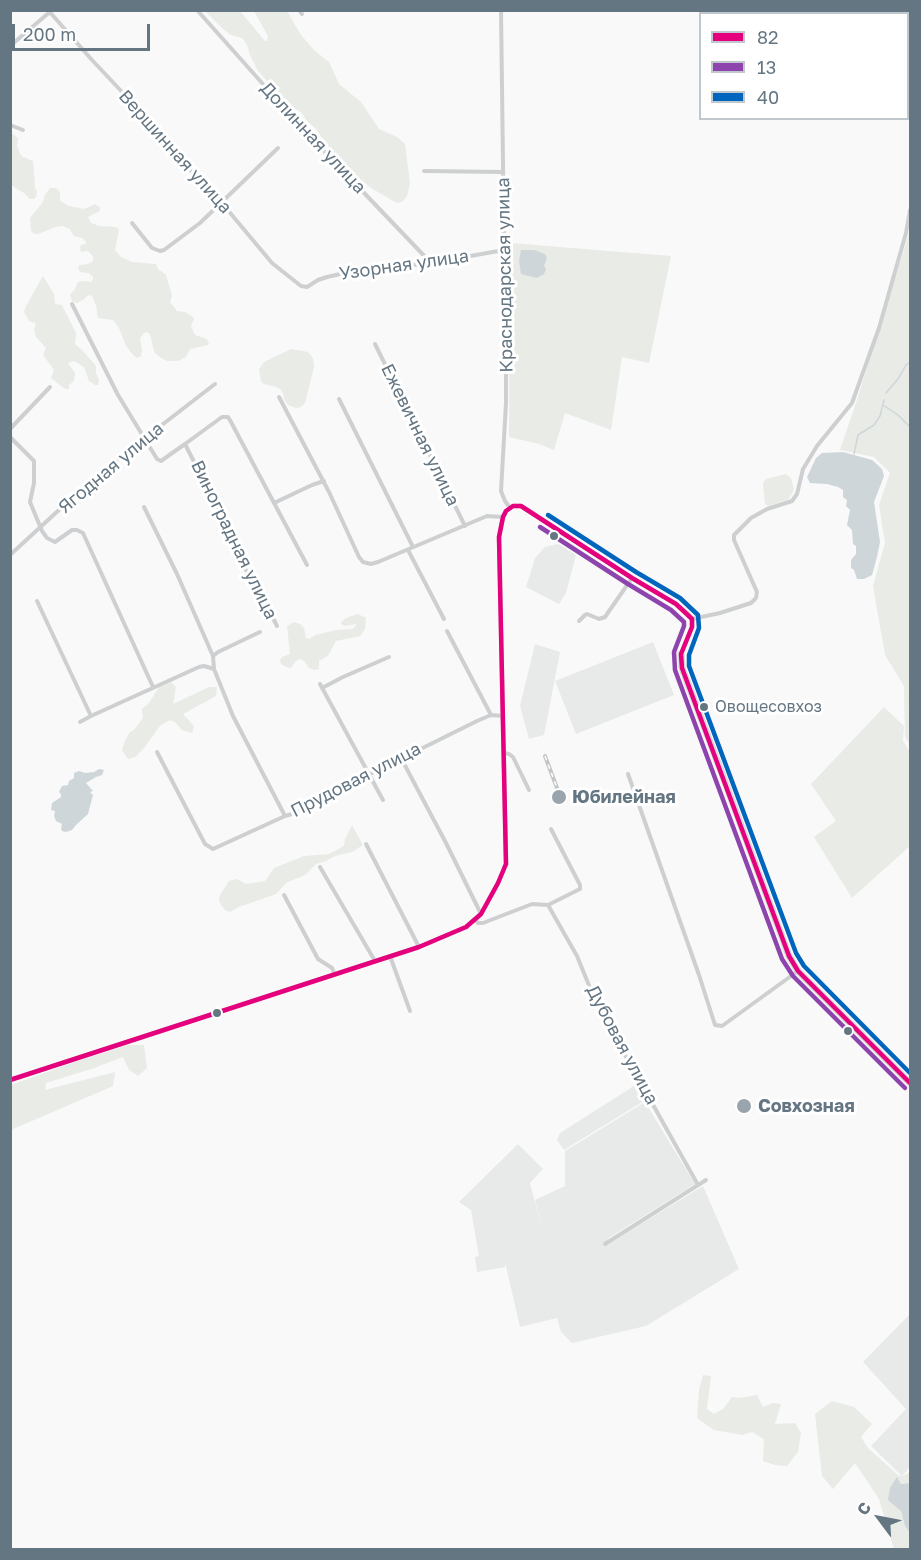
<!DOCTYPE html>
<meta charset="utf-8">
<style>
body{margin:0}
#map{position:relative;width:921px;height:1560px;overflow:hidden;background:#f9f9f9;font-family:"Golos Text",sans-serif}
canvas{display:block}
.frame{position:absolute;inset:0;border:12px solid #657683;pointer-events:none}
.legend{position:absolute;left:699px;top:12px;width:210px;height:108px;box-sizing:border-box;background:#fff;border:2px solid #c1c8cd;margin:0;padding:8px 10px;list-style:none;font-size:18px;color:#657683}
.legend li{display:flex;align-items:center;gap:12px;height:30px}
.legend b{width:30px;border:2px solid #c1c8cd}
.north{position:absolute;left:849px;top:1488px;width:60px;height:60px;-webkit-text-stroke:4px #fff;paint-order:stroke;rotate:302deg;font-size:16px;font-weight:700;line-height:24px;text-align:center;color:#657683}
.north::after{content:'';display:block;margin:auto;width:21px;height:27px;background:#657683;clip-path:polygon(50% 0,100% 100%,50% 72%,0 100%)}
.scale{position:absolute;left:12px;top:24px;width:138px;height:27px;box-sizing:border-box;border:3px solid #657683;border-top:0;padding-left:8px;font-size:18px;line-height:21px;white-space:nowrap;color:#657683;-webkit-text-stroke:4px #fff;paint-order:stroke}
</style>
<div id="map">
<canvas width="921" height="1560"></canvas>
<div class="frame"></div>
<ul class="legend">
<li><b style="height:8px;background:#e5007d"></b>82</li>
<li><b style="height:8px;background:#8e44ad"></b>13</li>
<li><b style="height:8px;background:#0065bd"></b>40</li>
</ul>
<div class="north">С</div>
<div class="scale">200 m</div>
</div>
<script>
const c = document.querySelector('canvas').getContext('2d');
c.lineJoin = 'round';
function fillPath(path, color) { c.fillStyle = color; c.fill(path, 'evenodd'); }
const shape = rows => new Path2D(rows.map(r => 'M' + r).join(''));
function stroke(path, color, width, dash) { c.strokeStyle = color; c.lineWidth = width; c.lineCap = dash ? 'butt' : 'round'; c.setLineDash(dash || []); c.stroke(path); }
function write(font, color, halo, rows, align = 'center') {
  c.font = font + ' "Golos Text",sans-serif'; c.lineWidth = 6; c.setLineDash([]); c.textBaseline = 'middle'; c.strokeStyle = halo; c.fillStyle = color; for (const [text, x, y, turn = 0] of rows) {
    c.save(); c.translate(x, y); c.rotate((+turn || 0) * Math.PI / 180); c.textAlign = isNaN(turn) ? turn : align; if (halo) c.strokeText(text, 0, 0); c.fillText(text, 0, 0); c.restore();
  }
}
const built = shape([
 [558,544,576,555,566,593,559,604,526,587,535,558,545,547],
 [653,642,674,695,576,734,555,681],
 [535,644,560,652,544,735,529,739,520,706],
 [634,1086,644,1101,564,1150,557,1140,560,1133],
 [645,1102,695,1184,607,1239,610,1243,703,1186,739,1269,646,1326,572,1343,561,1332,557,1318,520,1327,505,1262,505,1267,477,1272,475,1257,479,1256,471,1210,459,1202,518,1144,543,1169,530,1183,544,1237,535,1200,565,1186,565,1151],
 [910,1314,910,1467,902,1476,871,1446,906,1409,863,1362]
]);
const green = shape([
 [205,11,240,11,265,41,267,41,268,36,254,11,287,11,301,35,314,50,329,62,339,84,361,102,379,129,397,137,405,144,410,183,407,196,403,201,399,203,395,202,371,188,345,166,335,156,315,128,306,120,302,113,288,104,258,71,250,55,247,45,242,38,231,35,223,29],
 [10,132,18,138,17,146,20,154,23,157,33,161,35,187,37,192,36,197,34,199,30,199,24,193,11,185],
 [50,188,56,188,60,192,60,201,69,206,84,209,95,204,100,207,100,211,88,217,91,223,100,226,116,227,119,229,115,250,121,257,132,262,156,264,158,269,166,275,171,292,172,296,170,302,177,311,185,312,193,317,194,319,191,326,195,335,207,339,209,344,208,345,190,349,186,357,178,361,167,361,161,358,155,353,153,348,151,338,149,333,147,332,144,333,140,338,142,351,141,356,137,358,134,356,126,346,119,328,113,320,98,318,96,305,92,296,88,295,83,300,77,303,72,301,70,294,74,291,78,282,85,281,91,282,93,280,93,277,89,273,80,272,78,268,80,265,88,264,93,261,93,256,88,251,81,252,80,248,81,245,87,243,82,238,74,236,70,229,62,226,56,227,38,234,34,234,31,231,30,218,43,202,45,195],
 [910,230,910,745,905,737,904,686,885,655,873,586,885,543,879,505,890,473,874,457,840,450,857,400],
 [510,243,671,256,649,363,622,357,611,430,565,413,554,450,539,444,509,437],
 [43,276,54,294,55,304,62,305,76,333,75,344,82,350,96,366,96,373,99,380,98,385,95,385,89,381,84,367,74,361,68,363,75,373,74,381,69,385,69,389,65,389,51,378,54,370,43,355,46,348,36,337,34,330,36,323,29,321,24,312,26,306],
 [291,349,308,352,313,358,314,367,305,403,301,407,296,408,288,405,284,399,283,393,280,389,276,387,264,384,261,381,260,376,259,369,264,362],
 [786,474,791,478,794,490,789,499,769,506,765,504,763,483,766,479],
 [358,614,366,618,365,629,360,636,336,641,328,656,319,661,319,669,315,670,309,668,304,661,299,659,295,662,291,668,286,667,281,664,280,660,282,657,290,654,287,626,294,622,300,624,304,628,306,638,309,639,316,635,336,630,352,629,355,627,356,624,345,626,341,624,341,622,346,618],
 [171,682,176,687,173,704,209,687,217,687,216,696,183,714,194,726,192,733,182,730,176,723,170,720,160,726,144,748,135,757,128,759,122,750,125,741,130,732,134,730,143,718,142,709,149,703,159,687],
 [884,707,904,726,903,741,910,752,910,846,852,898,814,837,836,821,811,784],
 [352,825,363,845,352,852,335,856,326,861,316,864,305,875,286,883,276,894,239,907,230,912,225,910,221,905,219,900,220,895,229,881,237,879,246,884,265,881,274,868,304,856,329,854,344,846,345,839],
 [127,1045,144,1045,147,1068,138,1076,129,1070,123,1057,94,1068,46,1083,45,1090,115,1072,113,1086,11,1130,11,1085,72,1063],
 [703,1375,711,1376,707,1409,714,1414,723,1409,732,1397,739,1398,757,1395,763,1407,773,1403,781,1404,775,1424,795,1423,801,1433,798,1452,787,1466,775,1465,763,1461,764,1439,752,1432,742,1435,714,1430,697,1418,699,1390],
 [832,1401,854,1407,872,1424,861,1437,868,1448,898,1475,903,1476,910,1472,910,1483,901,1484,897,1477,901,1511,905,1526,910,1533,910,1549,894,1549,879,1499,855,1463,833,1489,822,1476,815,1414]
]);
const water = shape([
 [521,250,534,250,545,254,547,258,544,266,546,269,544,274,537,278,521,274,519,261],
 [843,452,872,460,882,469,884,476,874,502,880,542,877,557,872,575,864,579,857,579,854,570,851,568,851,560,856,554,856,546,853,544,852,530,847,525,850,510,846,506,847,500,843,497,843,490,838,487,827,484,810,483,807,477,816,458,822,453],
 [99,769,104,770,102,775,96,777,86,783,93,791,90,792,93,795,88,814,76,825,72,830,66,832,62,831,61,829,62,824,56,821,54,816,55,811,51,810,52,803,61,797,61,794,59,792,62,786,68,785,69,781,74,778,74,773,79,771,85,773,94,772],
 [897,1477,901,1484,910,1483,910,1533,905,1526,901,1511,888,1500,890,1488]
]);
const stream = shape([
 [886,393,898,379,906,365,910,362],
 [883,405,898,415,910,427],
 [854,454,858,435,874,425,880,416,884,400]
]);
const minor = shape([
 [48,10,92,60,140,111,166,144,221,202,272,263,301,286,307,287,318,280,327,277,349,272,431,263,504,250],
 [197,10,303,129,431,263],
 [299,10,302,14],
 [501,10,504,240,506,329,506,403,501,491,505,501,510,508],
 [10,46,51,11],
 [10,125,23,130],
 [424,171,503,172],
 [132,223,152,248,160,251,164,250,200,223,278,148],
 [72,304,118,395,157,459,161,461,185,444,224,521,236,546,239,559,261,594,277,626],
 [375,344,465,526],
 [279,397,329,492,359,557,363,562,371,564,378,562,487,516,503,517],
 [339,399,413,547],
 [10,429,50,387],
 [10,437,34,461,34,483,30,502,42,531,47,538,55,542,72,530,77,530,83,533,153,687],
 [185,444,222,417,228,417,231,422,307,565],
 [274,503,312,485,324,481],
 [144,507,177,574,213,656,214,669,233,716,285,816],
 [408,550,444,619],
 [10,555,97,475,215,384],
 [37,601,91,716],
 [692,619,720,613,751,603,756,598,757,592,734,540,734,535,751,518,767,509,792,501,797,494,803,469,817,446,852,403,879,328,906,233,910,210],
 [579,621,585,615,587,614,599,619,605,617,632,578],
 [447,631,491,715],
 [213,656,218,652,260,632],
 [320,684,383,800],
 [322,688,343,677,389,657],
 [80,722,91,716,199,667,204,666,214,669],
 [157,752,205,844,213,849,285,816,292,814,338,790,477,721,491,715,503,716],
 [504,753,509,754,513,757,529,790],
 [401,758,446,843,481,914],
 [628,774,699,975,715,1025,722,1026,798,971],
 [366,844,419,947],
 [320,867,375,961],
 [284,895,318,959,332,968,335,975],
 [548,905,577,956,597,1005,698,1185],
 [475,920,478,923,483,923,532,904,548,905,580,889,580,885,551,829],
 [390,956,410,1011],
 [605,1244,706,1180]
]);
const tertiary = shape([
 [10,1080,419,947,466,927,481,914,498,883,506,864,499,537,503,517,506,511,513,506,521,506,632,578,676,604,687,613,692,619,692,627,681,654]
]);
const secondary = shape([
 [681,654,682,668,721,771,789,956,798,971,910,1083]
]);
const rail = shape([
 [545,756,560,796]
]);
const bus1 = shape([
 [10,1080,419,947,466,927,481,914,498,883,506,864,499,537,503,517,506,511,513,506,521,506,632,578,676,604,692,619,692,627,681,654,682,668,789,956,798,971,910,1083]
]);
const bus2 = shape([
 [540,527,628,584,671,610,684,622,684,626,674,652,675,670,782,959,793,976,905,1088]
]);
const bus3 = shape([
 [548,515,636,572,680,598,698,615,699,628,689,655,689,666,796,953,804,966,910,1073]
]);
const markers = [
 [554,536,5,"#657683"],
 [704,707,5,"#657683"],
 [559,797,8,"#99a4ac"],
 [217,1013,5,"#657683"],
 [848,1031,5,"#657683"],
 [744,1106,8,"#99a4ac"]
];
const busNames = [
 ["Овощесовхоз",715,707]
];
const streetNames = [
 ["Долинная улица",313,138,47],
 ["Вершинная улица",175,152,48],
 ["Узорная улица",404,265,-8],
 ["Краснодарская улица",505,275,-91],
 ["Ежевичная улица",420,435,64],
 ["Ягодная улица",111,468,-40],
 ["Виноградная улица",234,540,64],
 ["Прудовая улица",356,780,-27],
 ["Дубовая улица",622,1045,62]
];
const poiNames = [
 ["Юбилейная",572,797],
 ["Совхозная",758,1106]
];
fillPath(built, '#e8e9e9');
fillPath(green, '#e8ebe6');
fillPath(water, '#ced6d9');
stroke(stream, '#ced6d9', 1.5);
stroke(secondary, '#d5d6d7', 7);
stroke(minor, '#cecfd0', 4);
stroke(tertiary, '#cecfd0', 4.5);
stroke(secondary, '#e1e2e2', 5);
stroke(rail, '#c3c5c6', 4);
stroke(rail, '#fff', 1.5, [4.5]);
stroke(bus1, '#e5007d', 4.5);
stroke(bus2, '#8e44ad', 4.5);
stroke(bus3, '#0065bd', 4.5);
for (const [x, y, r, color] of markers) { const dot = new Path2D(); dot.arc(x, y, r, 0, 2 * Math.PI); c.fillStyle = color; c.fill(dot); stroke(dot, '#fff', 2); }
write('16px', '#657683', '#fff', busNames, 'left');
write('18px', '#657683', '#fff', streetNames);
write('bold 18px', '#657683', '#fff', poiNames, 'left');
</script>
